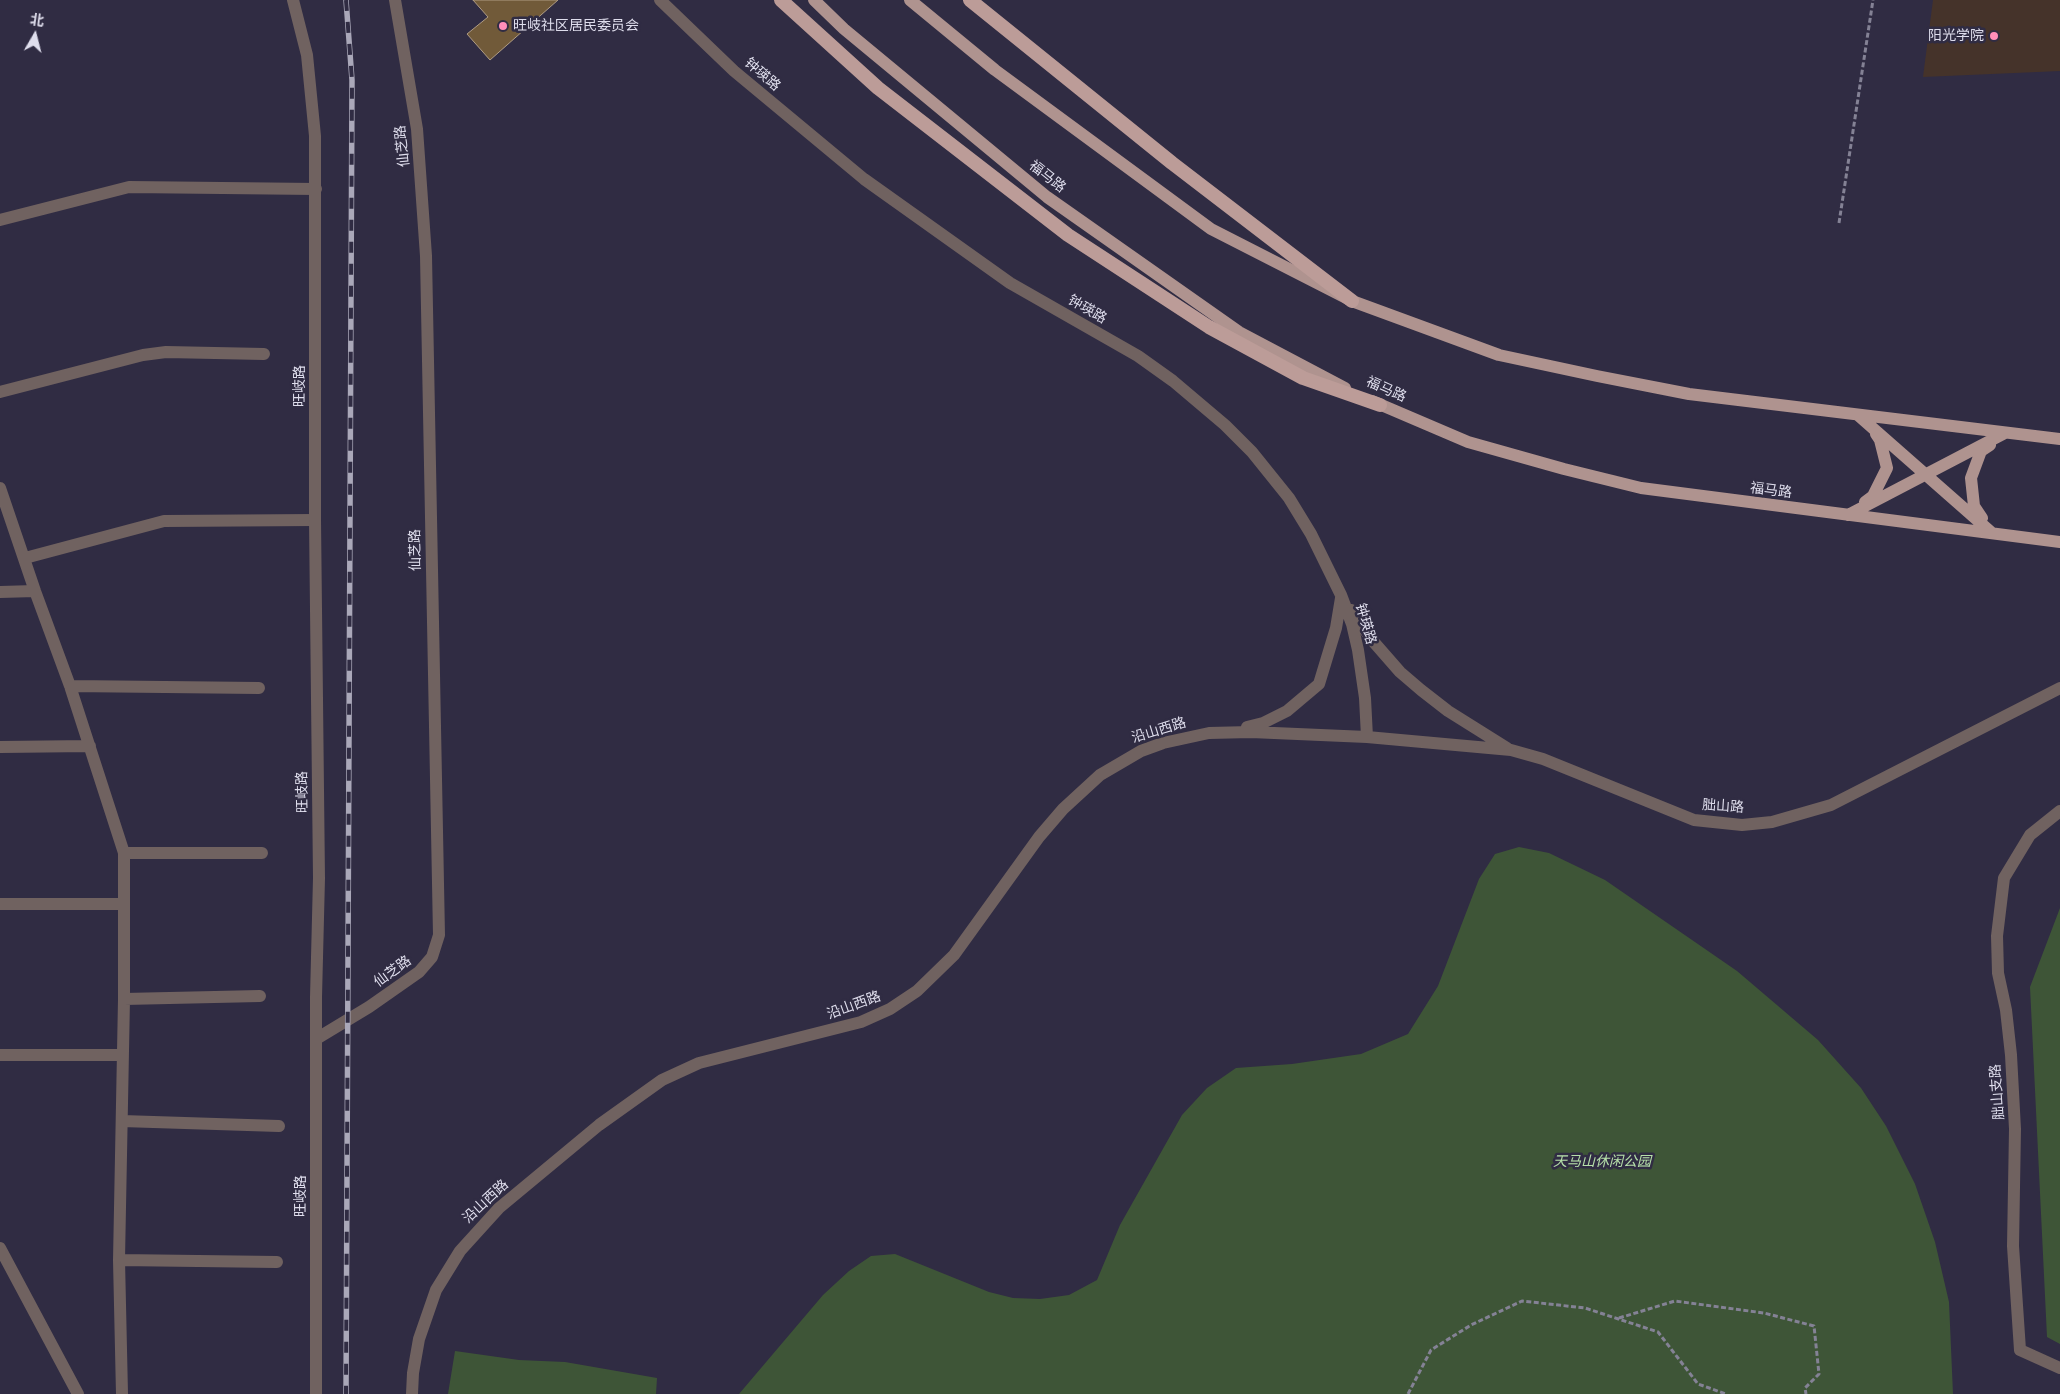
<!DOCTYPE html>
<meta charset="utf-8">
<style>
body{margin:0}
#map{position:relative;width:2060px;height:1394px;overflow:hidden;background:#302c43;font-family:"Source Serif 4","Noto Sans SC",serif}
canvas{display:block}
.north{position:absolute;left:10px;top:10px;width:50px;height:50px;-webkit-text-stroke:4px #302c43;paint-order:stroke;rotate:8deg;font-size:14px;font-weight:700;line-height:20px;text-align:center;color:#dfdeed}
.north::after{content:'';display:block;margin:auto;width:18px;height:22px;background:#dfdeed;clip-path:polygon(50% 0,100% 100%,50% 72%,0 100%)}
</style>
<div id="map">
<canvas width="2060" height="1394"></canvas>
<div class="north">北</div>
</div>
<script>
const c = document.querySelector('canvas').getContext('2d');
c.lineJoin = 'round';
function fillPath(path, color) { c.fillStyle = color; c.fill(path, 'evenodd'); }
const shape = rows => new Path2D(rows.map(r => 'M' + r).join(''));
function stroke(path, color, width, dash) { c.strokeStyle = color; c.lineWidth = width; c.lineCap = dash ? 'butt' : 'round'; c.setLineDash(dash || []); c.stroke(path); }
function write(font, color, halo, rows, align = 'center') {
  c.font = font + ' "Source Serif 4","Noto Sans SC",serif'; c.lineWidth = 5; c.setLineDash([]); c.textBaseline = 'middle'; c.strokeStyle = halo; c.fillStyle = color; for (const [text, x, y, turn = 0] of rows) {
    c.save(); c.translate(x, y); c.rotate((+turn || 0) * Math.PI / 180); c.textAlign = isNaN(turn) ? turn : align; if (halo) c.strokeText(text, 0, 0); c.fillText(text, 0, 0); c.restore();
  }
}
const education = shape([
 [1933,0,2060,0,2060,71,1923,77]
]);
const green = shape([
 [1519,847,1549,853,1605,880,1737,971,1818,1040,1861,1088,1886,1126,1915,1184,1935,1242,1949,1302,1953,1394,739,1394,823,1295,849,1271,871,1256,895,1254,989,1292,1013,1298,1040,1299,1069,1295,1097,1280,1120,1225,1182,1115,1207,1088,1236,1068,1292,1064,1361,1054,1408,1034,1438,986,1479,879,1495,854],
 [2060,908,2060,1344,2047,1337,2030,987],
 [455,1351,519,1360,565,1362,657,1378,656,1394,448,1394]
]);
const building = shape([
 [473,0,558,0,490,60,467,34,488,17,473,0]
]);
const path = shape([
 [1839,223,1873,0],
 [1619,1318,1675,1301,1764,1313,1814,1326,1819,1374,1805,1388,1806,1394],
 [1408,1394,1431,1350,1471,1325,1522,1301,1585,1308,1658,1332,1698,1384,1726,1394]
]);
const minor = shape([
 [0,220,129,187,316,189],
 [0,392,143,355,166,352,264,354],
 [0,488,35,591,70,686,124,853,124,999,119,1260,122,1394],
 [25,558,164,521,315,520],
 [0,592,35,591],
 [70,686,259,688],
 [0,747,90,746],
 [124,853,262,853],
 [0,904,123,904],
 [124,999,260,996],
 [0,1055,122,1055],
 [122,1121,279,1126],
 [0,1248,78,1394],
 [119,1260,277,1262]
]);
const tertiary = shape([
 [293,0,307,55,315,136,315,520,319,878,316,997,316,1394],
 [660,0,734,71,864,179,1010,283,1138,356,1173,381,1225,425,1252,452,1289,498,1311,534,1341,595,1352,624,1358,650,1365,698,1367,737],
 [1351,610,1372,640,1400,672,1421,690,1448,711,1507,748],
 [1247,727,1263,723,1287,711,1319,684,1336,628,1341,598],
 [2060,811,2030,835,2004,878,1997,936,1998,973,2006,1010,2011,1055,2015,1129,2013,1246,2020,1350,2060,1368],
 [316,1039,369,1007,419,972,432,957,439,935,426,256,417,129,395,0],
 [412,1394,413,1373,419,1339,436,1290,460,1251,499,1208,599,1125,662,1080,699,1063,861,1022,890,1009,917,991,954,955,1039,837,1063,809,1100,775,1141,751,1163,743,1209,733,1251,732,1367,737,1511,750,1543,759,1694,820,1742,825,1772,822,1831,805,2060,688]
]);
const primary = shape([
 [814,0,844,29,1047,197,1239,332,1345,388],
 [910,0,995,70,1211,229,1352,301,1499,355,1597,376,1689,394,2060,439],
 [1372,401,1468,442,1564,469,1641,488,2060,542],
 [1859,416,1992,533],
 [1865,502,1873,496,1887,468,1880,440,1876,434],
 [1848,515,2005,433],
 [1982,518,1974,506,1971,478,1981,451,1990,445]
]);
const trunk = shape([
 [781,0,878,88,1068,235,1209,327,1303,378,1380,405],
 [970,0,1172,163,1352,301]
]);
const rail = shape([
 [346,0,352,80,346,1394]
]);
const markers = [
 [503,26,5,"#ff8ebb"],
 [1994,36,5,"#ff8ebb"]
];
const poiNames = [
 ["旺岐社区居民委员会",513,26],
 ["阳光学院",1984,36,"right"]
];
const streetNames = [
 ["钟瑛路",762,75,41],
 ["仙芝路",403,146,-96],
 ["福马路",1047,177,38],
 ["钟瑛路",1087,310,30],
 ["旺岐路",300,386,-90],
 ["福马路",1386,390,24],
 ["福马路",1771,491,7],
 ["仙芝路",416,550,-91],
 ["钟瑛路",1365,624,74],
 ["沿山西路",1159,731,-17],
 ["旺岐路",303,792,-91],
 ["胐山路",1723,807,4],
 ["仙芝路",393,972,-36],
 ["沿山西路",854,1006,-20],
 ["胐山支路",1998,1092,-94],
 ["旺岐路",301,1196,-90],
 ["沿山西路",486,1202,-43]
];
const parkNames = [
 ["天马山休闲公园",1602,1162]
];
fillPath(education, '#45332a');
fillPath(green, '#3e5537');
fillPath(building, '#715a39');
stroke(building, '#af9c84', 1);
stroke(path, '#848295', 3, [5, 2.5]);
stroke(minor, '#706260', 12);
stroke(tertiary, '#706260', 12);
stroke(primary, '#af938f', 12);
stroke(trunk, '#bc9c98', 14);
stroke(rail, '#aaa8b9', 5.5);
stroke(rail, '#302c43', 4, [11]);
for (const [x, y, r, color] of markers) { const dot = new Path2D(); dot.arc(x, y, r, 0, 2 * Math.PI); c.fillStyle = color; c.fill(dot); stroke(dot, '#302c43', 2); }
write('14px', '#dfdeed', '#302c43', poiNames, 'left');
write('14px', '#dfdeed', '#302c43', streetNames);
write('italic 14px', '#b6e0a9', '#302c43', parkNames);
</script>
